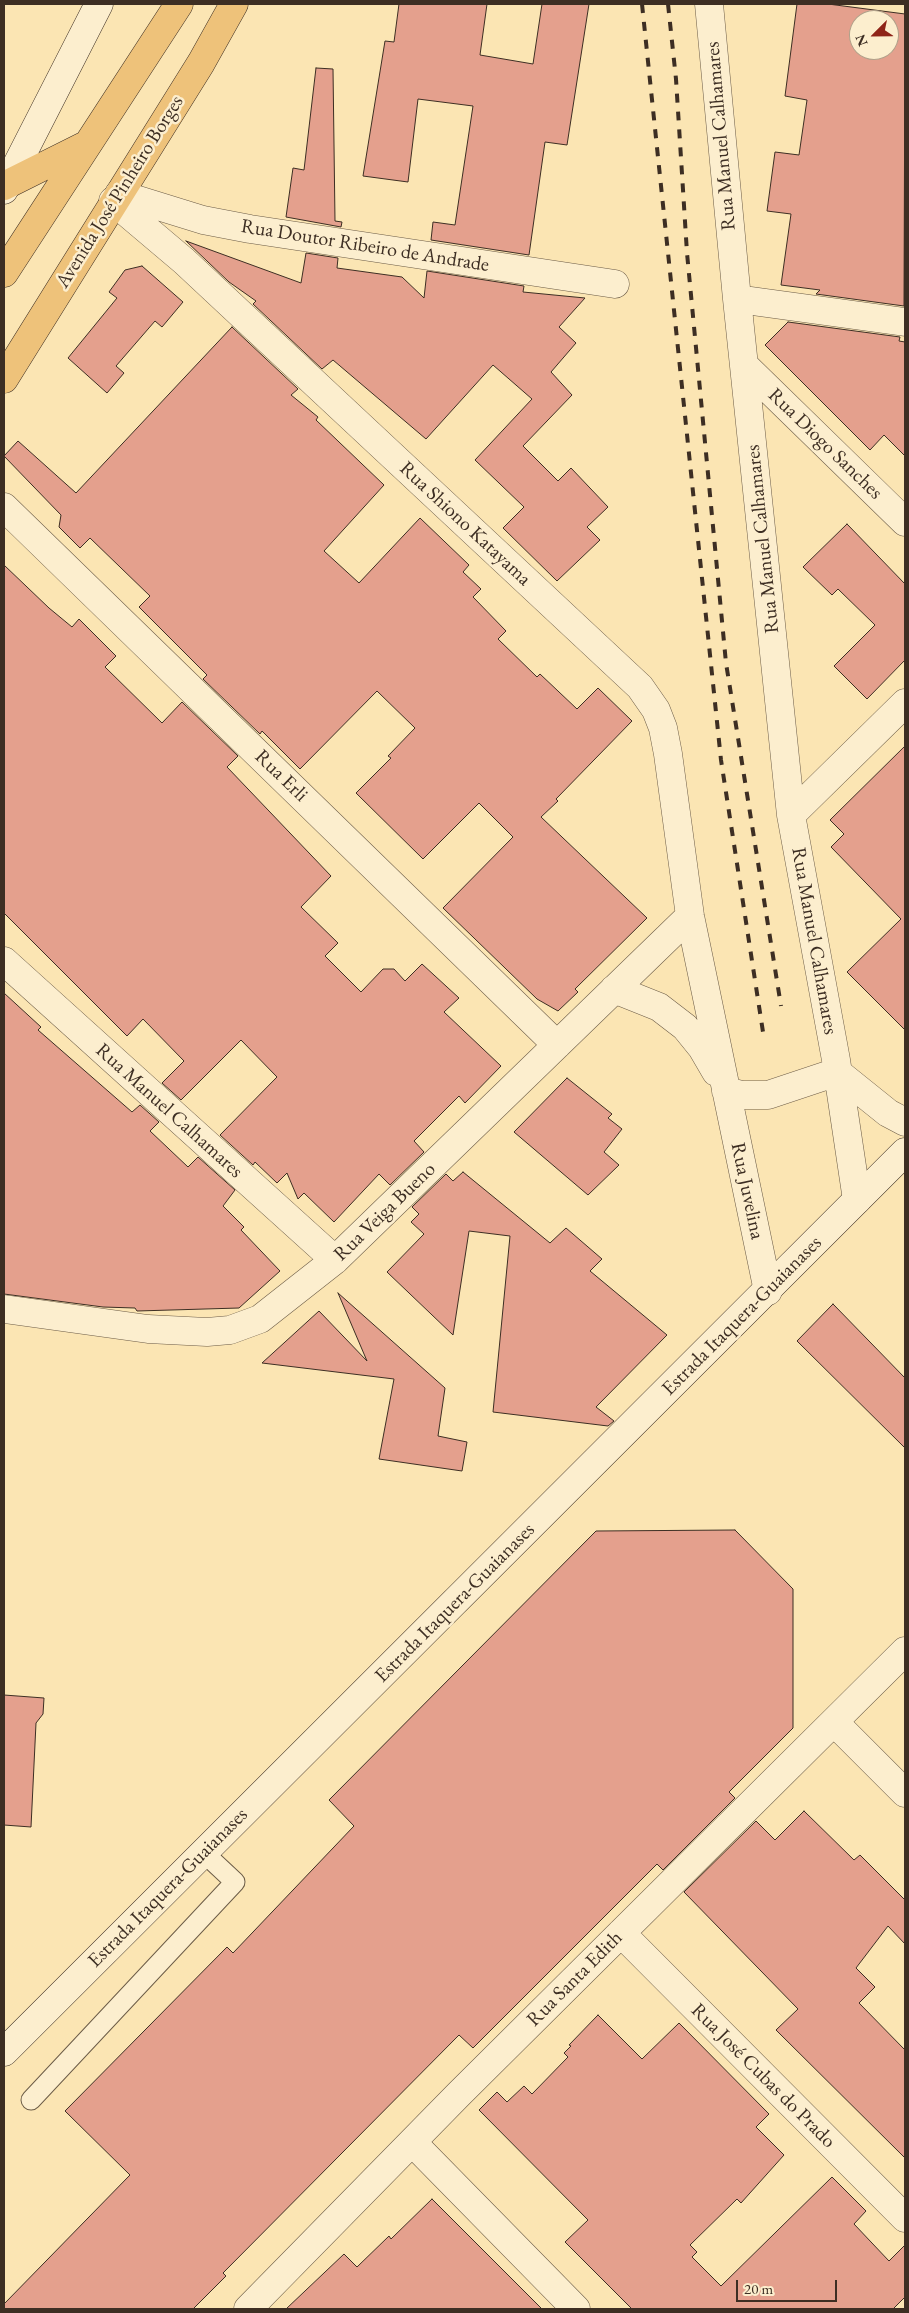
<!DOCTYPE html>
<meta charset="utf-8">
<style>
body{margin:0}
#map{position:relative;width:909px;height:2313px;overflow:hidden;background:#fbe5b3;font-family:"EB Garamond",serif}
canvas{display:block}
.frame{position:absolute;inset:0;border:5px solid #3d2e23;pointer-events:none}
.north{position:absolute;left:849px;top:10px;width:50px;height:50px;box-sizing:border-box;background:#fceece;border:1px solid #b0a18a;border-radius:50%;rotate:247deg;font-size:14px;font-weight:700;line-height:20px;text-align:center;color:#3d2e23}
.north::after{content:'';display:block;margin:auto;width:18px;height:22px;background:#8f2418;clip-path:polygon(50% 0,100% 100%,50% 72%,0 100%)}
.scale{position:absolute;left:736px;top:2280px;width:101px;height:22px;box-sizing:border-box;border:2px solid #3d2e23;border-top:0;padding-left:6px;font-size:15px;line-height:18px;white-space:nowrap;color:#3d2e23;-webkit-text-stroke:4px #fceece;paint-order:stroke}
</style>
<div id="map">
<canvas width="909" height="2313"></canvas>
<div class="frame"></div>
<div class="north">N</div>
<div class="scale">20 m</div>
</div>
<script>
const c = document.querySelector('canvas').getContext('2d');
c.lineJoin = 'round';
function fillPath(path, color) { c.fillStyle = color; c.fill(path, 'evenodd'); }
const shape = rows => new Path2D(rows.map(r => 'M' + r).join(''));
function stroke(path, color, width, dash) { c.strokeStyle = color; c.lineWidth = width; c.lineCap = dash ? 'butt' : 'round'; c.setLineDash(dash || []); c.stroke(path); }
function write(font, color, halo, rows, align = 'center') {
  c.font = font + ' "EB Garamond",serif'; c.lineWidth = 5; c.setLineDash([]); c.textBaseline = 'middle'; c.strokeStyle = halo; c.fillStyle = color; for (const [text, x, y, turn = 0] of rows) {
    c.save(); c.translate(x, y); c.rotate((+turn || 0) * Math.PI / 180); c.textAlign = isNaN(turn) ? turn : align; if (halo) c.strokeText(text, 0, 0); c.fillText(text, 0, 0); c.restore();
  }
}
const building = shape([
 [399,4,487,4,480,55,533,64,542,4,589,4,567,145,545,142,529,255,431,240,433,222,455,225,473,106,418,99,408,182,363,176,385,41,394,42,399,4],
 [797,4,828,4,905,14,904,306,816,294,820,290,781,285,791,214,767,211,775,152,799,155,807,100,785,96,797,4],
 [859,20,889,20,889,50,859,50,859,20],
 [316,68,333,69,335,221,342,222,341,227,286,217,293,168,304,170,316,68],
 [186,241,301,283,306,253,338,258,337,268,402,277,424,298,427,271,524,286,523,292,585,298,559,327,576,343,551,372,572,395,523,446,558,481,571,468,608,507,587,527,600,540,557,581,503,528,524,507,475,460,532,399,493,365,426,439,333,360,322,369,253,304,256,301,229,282,186,241],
 [142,266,183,302,162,327,155,321,116,366,124,373,107,393,68,358,117,298,109,292,125,270,142,266],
 [788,322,900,337,899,341,905,342,905,456,884,435,870,450,765,345,788,322],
 [232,327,298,389,291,395,318,417,316,420,384,485,324,551,359,583,420,518,469,565,463,572,481,589,473,597,506,631,498,639,537,677,540,674,577,709,598,688,632,721,556,799,558,801,541,817,647,918,575,989,578,992,558,1011,537,999,443,908,513,837,479,803,423,859,356,793,391,758,388,756,415,728,377,691,300,769,262,731,260,734,203,679,207,675,139,607,150,596,90,538,80,548,59,527,61,515,4,456,18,441,76,493,232,327],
 [847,524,905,584,905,660,867,699,834,666,875,625,838,589,832,595,803,567,847,524],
 [4,565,49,608,72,627,79,619,116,656,105,667,162,723,182,702,238,756,227,767,331,876,301,907,338,943,325,956,361,992,383,969,394,969,405,981,422,964,459,998,444,1012,501,1066,465,1103,459,1096,414,1141,424,1152,390,1185,379,1174,334,1222,304,1193,298,1199,287,1173,277,1183,255,1162,253,1165,220,1135,277,1077,241,1040,181,1100,162,1083,184,1061,143,1019,127,1036,4,913,4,565],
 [905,746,905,1030,847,972,901,919,831,847,844,834,830,820,905,746],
 [4,993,41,1027,38,1030,132,1112,140,1105,159,1122,150,1131,188,1167,198,1157,235,1190,223,1206,244,1227,241,1230,280,1271,239,1308,137,1311,135,1308,103,1307,4,1294,4,993],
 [567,1078,612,1114,608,1118,622,1129,604,1152,619,1165,588,1195,514,1132,567,1078],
 [463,1172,550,1243,566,1228,602,1259,590,1271,667,1335,596,1407,614,1421,608,1426,493,1412,510,1236,469,1231,453,1335,387,1272,424,1234,411,1222,419,1214,412,1207,446,1174,453,1181,463,1172],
 [338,1293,445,1388,438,1436,467,1442,462,1471,379,1459,394,1379,262,1363,319,1311,367,1361,338,1293],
 [833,1304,905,1378,905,1448,797,1341,833,1304],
 [735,1530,793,1589,793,1728,729,1792,735,1798,663,1870,657,1864,473,2048,459,2035,223,2273,226,2276,193,2309,4,2309,4,2304,130,2175,65,2111,227,1947,233,1953,354,1826,329,1800,596,1531,735,1530],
 [4,1695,44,1698,43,1714,36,1723,31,1827,4,1825,4,1695],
 [804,1811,854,1860,860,1855,905,1900,905,1944,888,1926,856,1968,875,1987,859,2003,905,2050,905,2158,776,2030,798,2009,684,1892,756,1821,775,1840,804,1811],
 [598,2015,642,2059,679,2023,769,2114,756,2127,784,2155,741,2203,737,2199,690,2245,697,2252,692,2257,721,2286,832,2177,866,2211,854,2224,889,2261,905,2245,905,2297,893,2309,632,2309,565,2242,588,2220,479,2110,497,2092,507,2102,524,2086,532,2094,568,2057,564,2053,571,2046,569,2045,598,2015],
 [432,2199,542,2309,286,2309,344,2254,357,2267,389,2236,391,2239,432,2199]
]);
const lane = shape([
 [31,2100,235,1882,204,1853]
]);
const street = shape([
 [709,4,737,299,791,815,836,1060,857,1200],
 [119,194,203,220,250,229,615,284],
 [113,201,184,261,640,687,656,710,663,728,668,754,690,916,768,1291],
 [737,299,905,322],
 [745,366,905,522],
 [4,507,557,1045],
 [791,815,905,703],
 [4,961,335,1260],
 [614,989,659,1007,685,1027,702,1048,716,1072],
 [837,1072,888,1113,905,1122],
 [726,1091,742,1095,768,1095,837,1072],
 [4,1309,148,1329,207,1332,230,1330,260,1319,335,1260,690,916],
 [834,1722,905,1793],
 [621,1933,905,2218],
 [412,2142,576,2309],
 [248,2309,459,2094,905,1651]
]);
const secondary = shape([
 [4,190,99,4],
 [4,2052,905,1152]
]);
const primary = shape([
 [4,186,88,144],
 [4,273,179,4],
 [4,379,201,63,234,4]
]);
const rail = shape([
 [642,4,721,760,763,1032],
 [668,4,676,79,687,253,726,663,781,1006]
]);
const streetNames = [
 ["Rua Manuel Calhamares",721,136,-95],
 ["Avenida José Pinheiro Borges",120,192,-58],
 ["Rua Doutor Ribeiro de Andrade",365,246,9],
 ["Rua Diogo Sanches",825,444,44],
 ["Rua Shiono Katayama",465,524,43],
 ["Rua Manuel Calhamares",763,539,-96],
 ["Rua Erli",281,776,44],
 ["Rua Manuel Calhamares",814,941,80],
 ["Rua Manuel Calhamares",169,1111,42],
 ["Rua Juvelina",747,1191,78],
 ["Rua Veiga Bueno",385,1212,-44],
 ["Estrada Itaquera-Guaianases",742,1316,-45],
 ["Estrada Itaquera-Guaianases",455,1603,-45],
 ["Estrada Itaquera-Guaianases",168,1888,-45],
 ["Rua Santa Edith",575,1979,-45],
 ["Rua José Cubas do Prado",763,2076,45]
];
fillPath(building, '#e4a08d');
stroke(building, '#3d2e23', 1);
stroke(lane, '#6c5c47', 21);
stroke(street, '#6c5c47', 29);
stroke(secondary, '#3d2e23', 29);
stroke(primary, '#3d2e23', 29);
stroke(lane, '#fceece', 19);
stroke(street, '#fceece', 28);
stroke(secondary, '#fceece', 28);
stroke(primary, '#eec27a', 28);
stroke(rail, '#3d2e23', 4, [9, 9]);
write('20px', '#3d2e23', '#fceece', streetNames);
</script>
